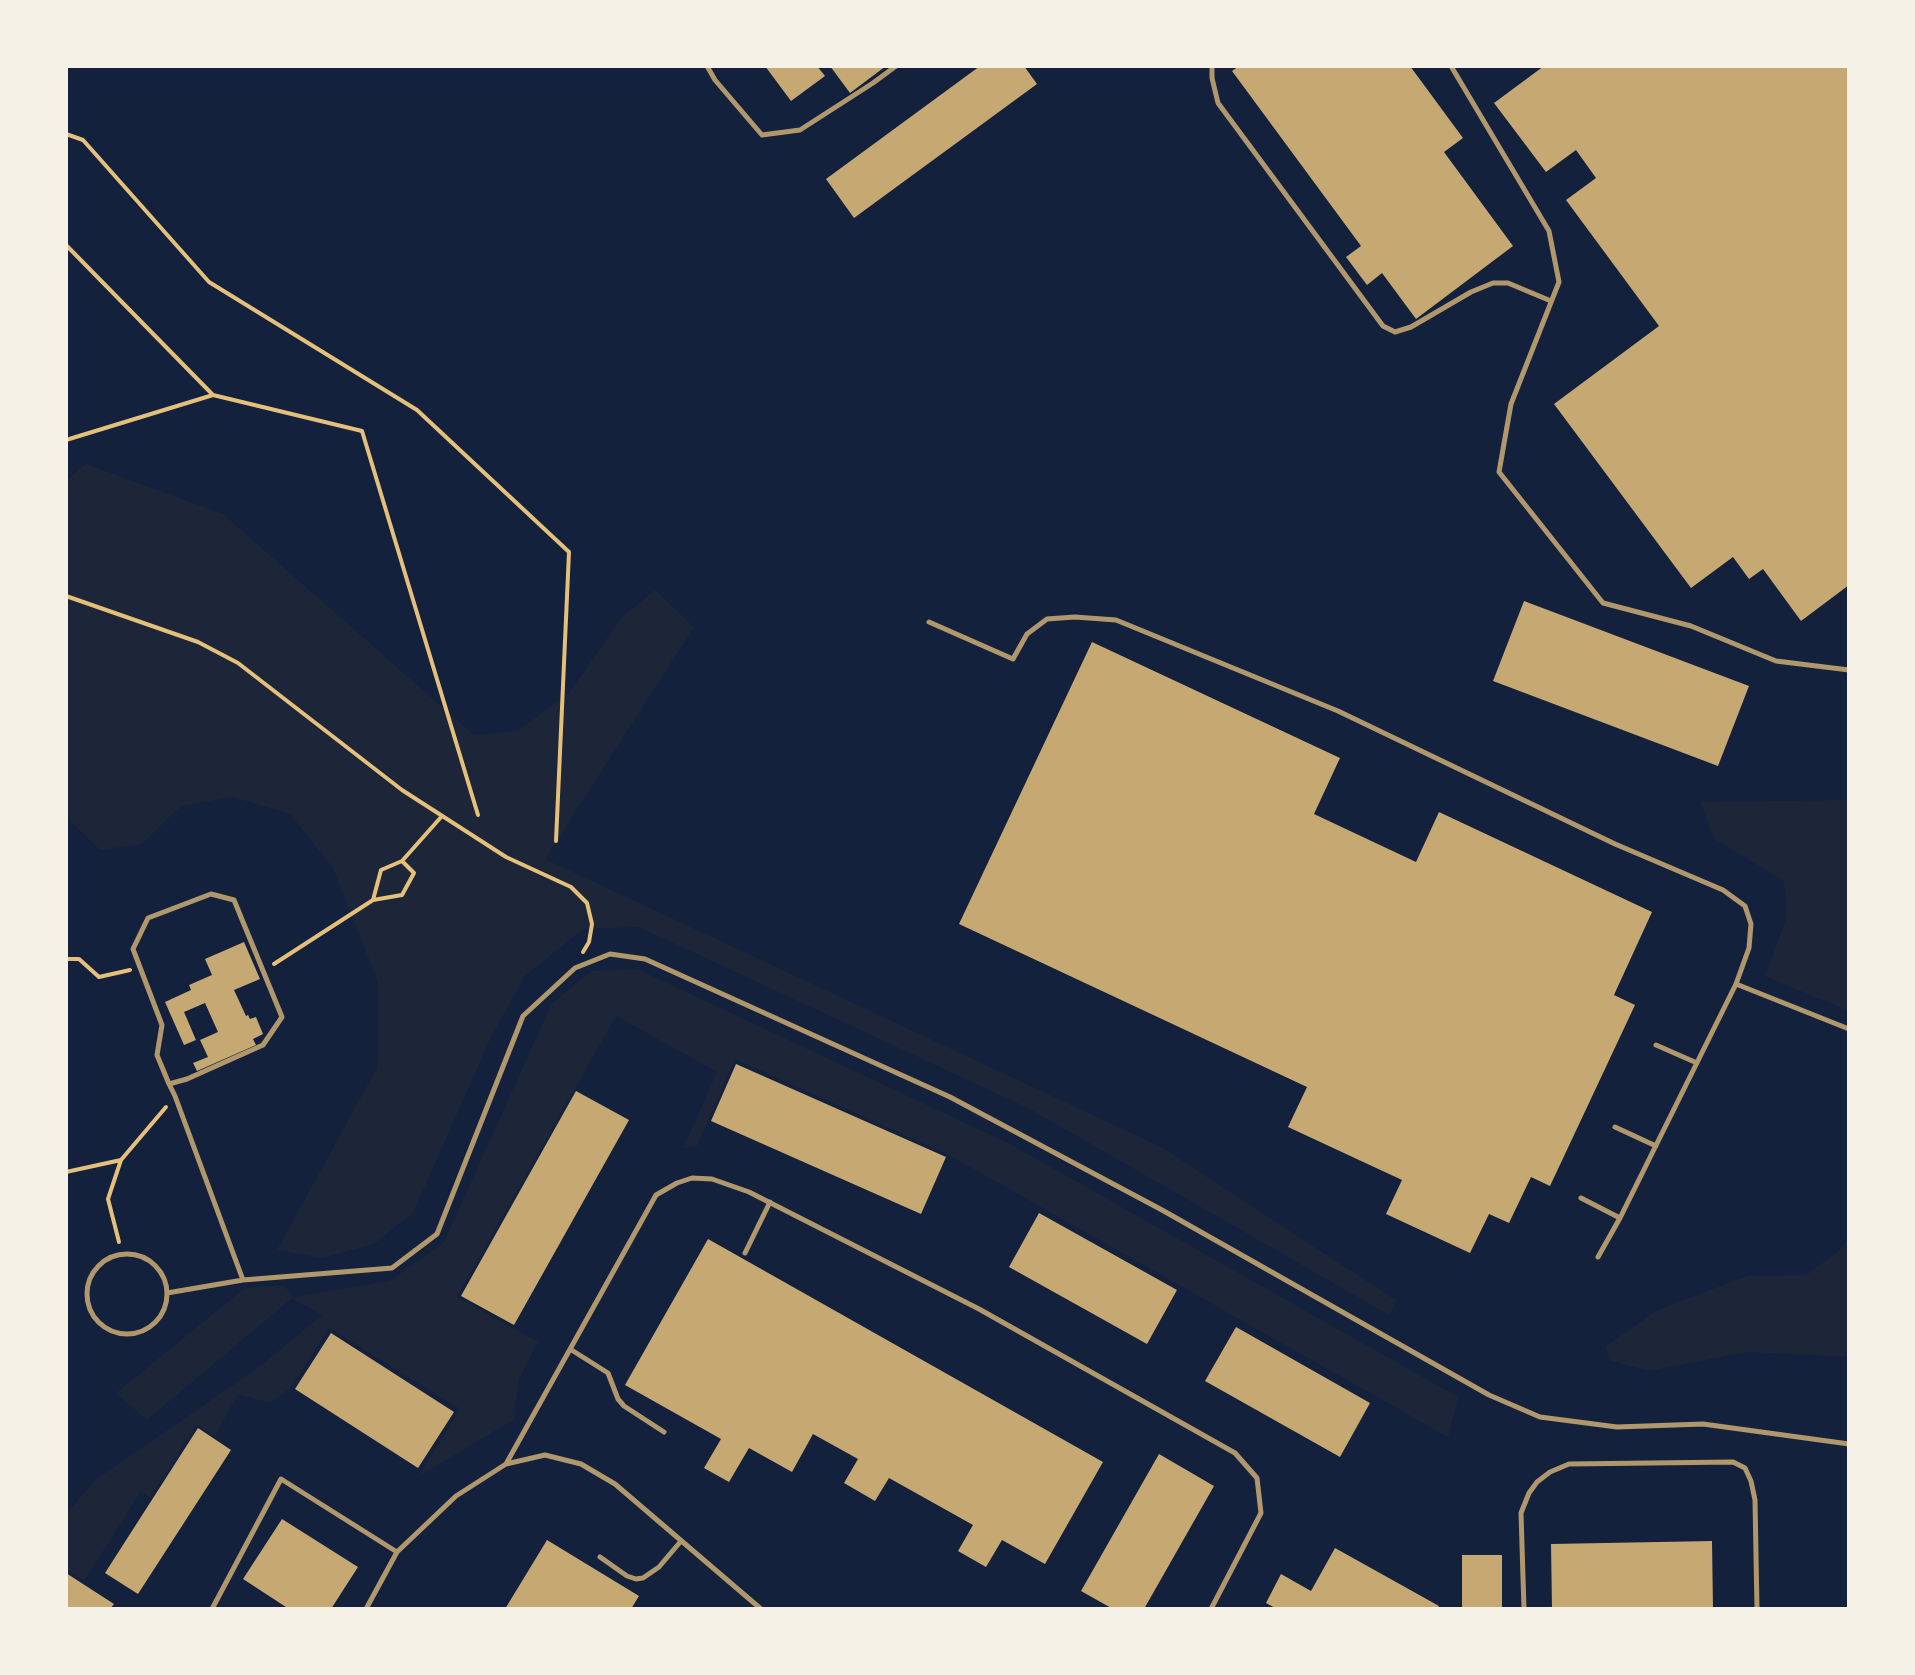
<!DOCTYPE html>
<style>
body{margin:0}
#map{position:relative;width:1915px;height:1675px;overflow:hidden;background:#14213d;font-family:Montserrat,sans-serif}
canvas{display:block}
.frame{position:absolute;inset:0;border:68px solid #f6f1e7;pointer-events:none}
</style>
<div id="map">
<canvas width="1915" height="1675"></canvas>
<div class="frame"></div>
</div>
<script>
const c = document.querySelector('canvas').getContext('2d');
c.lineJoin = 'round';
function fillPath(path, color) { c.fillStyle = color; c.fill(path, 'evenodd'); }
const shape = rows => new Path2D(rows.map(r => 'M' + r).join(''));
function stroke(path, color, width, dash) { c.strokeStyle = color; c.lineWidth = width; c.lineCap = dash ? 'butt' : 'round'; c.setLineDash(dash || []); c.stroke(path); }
const green = shape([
 [86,464,223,514,474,735,518,731,570,692,622,617,655,590,694,627,545,859,1161,1147,1397,1301,1389,1315,1030,1109,639,927,583,929,524,977,491,1037,413,1213,374,1244,322,1258,277,1250,377,1068,378,982,333,868,290,814,233,797,181,806,142,844,100,850,66,817,66,481],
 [1849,800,1849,1011,1765,976,1786,919,1784,881,1713,838,1701,802],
 [637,969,1010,1144,1458,1397,1448,1437,949,1155,735,1059,697,1146,683,1148,717,1072,616,1016,457,1297,538,1342,519,1379,513,1420,419,1476,460,1409,329,1328,290,1388,270,1403,238,1394,215,1436,197,1425,150,1498,141,1491,84,1581,66,1569,66,1514,95,1480,258,1368,322,1315,292,1298,147,1420,116,1393,245,1288,284,1285,293,1297,390,1281,444,1242,552,1003,592,971],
 [1849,1236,1849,1357,1748,1352,1648,1371,1609,1360,1606,1346,1658,1310,1747,1276,1806,1275,1840,1250]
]);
const building = shape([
 [765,66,817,66,825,76,791,101],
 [830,66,886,66,850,93],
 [980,66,1024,66,1037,84,854,218,826,179],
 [1239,66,1410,66,1463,138,1444,152,1513,246,1416,319,1382,273,1367,285,1346,257,1361,246,1232,71],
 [1544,66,1849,66,1849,585,1801,621,1763,569,1749,579,1733,557,1691,588,1554,404,1659,326,1566,200,1596,178,1576,150,1546,172,1494,103],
 [1524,601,1749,686,1718,766,1493,681],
 [1092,642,1340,758,1314,814,1416,862,1439,812,1652,912,1614,995,1635,1005,1550,1186,1531,1177,1509,1223,1489,1214,1470,1253,1386,1214,1402,1180,1288,1127,1307,1087,959,924],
 [244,942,260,979,234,990,246,1016,248,1015,250,1019,256,1017,263,1034,253,1039,256,1045,197,1071,193,1063,208,1057,200,1040,218,1032,205,1003,184,1012,196,1040,184,1045,165,1002,191,990,189,985,212,975,205,959],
 [736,1064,946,1157,921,1214,711,1121],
 [576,1091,629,1120,514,1325,461,1296],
 [1039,1213,1177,1290,1147,1344,1009,1267],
 [708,1239,1103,1462,1045,1564,1002,1540,986,1567,958,1551,973,1525,889,1478,875,1501,844,1483,858,1459,813,1434,792,1472,749,1448,729,1482,704,1468,721,1439,625,1385],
 [1236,1327,1370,1403,1340,1457,1205,1381],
 [331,1333,454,1412,418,1468,295,1389],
 [198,1428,231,1450,138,1594,105,1573],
 [1159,1454,1214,1486,1144,1609,1113,1609,1081,1591],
 [282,1519,358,1567,331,1609,289,1609,243,1579],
 [547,1540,639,1596,631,1609,505,1609],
 [1712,1541,1713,1609,1552,1609,1551,1544],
 [1335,1548,1439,1606,1437,1609,1277,1609,1266,1603,1281,1574,1311,1591],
 [1462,1555,1502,1555,1502,1609,1462,1609],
 [66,1573,114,1604,110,1609,66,1609]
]);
const path = shape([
 [66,134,83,140,209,282,417,410,569,552,556,841],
 [66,245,213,395,362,431,478,815],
 [66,440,213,395],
 [66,596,198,642,238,663,402,790,506,857,571,887,587,903,592,924,589,942,583,952],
 [373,900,381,870,402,861,442,816],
 [66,959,79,959,99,977,130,970],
 [274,964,373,900,402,895,414,873,402,861],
 [66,1172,121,1160,166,1107],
 [119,1242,108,1199,121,1160]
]);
const service = shape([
 [707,66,715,80,762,135,800,130,873,83,896,66],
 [1212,66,1212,78,1218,103,1383,326,1395,332,1411,327,1471,292,1493,283,1508,283,1551,301],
 [1451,66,1549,231,1559,282,1511,404,1499,472,1603,603,1691,626,1776,661,1849,670],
 [929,622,1013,659,1027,634,1047,619,1075,617,1116,620,1338,711,1615,844,1723,890,1745,906,1751,924,1749,948,1736,984],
 [1656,1045,1697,1063],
 [169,1084,187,1079,263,1045,282,1017,234,900,211,894,148,918,133,949,162,1025,157,1055,169,1084,175,1096,243,1280],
 [1615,1127,1656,1146],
 [1581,1198,1620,1218],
 [745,1253,770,1202],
 '87 1294a40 40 0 1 1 80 0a40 40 0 1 1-80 0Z',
 [1598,1257,1620,1218,1736,984,1849,1029],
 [167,1293,243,1280,392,1268,437,1234,523,1016,575,968,610,954,645,959,950,1097,1162,1210,1489,1395,1540,1417,1617,1427,1703,1424,1849,1444],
 [570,1349,608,1373,618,1399,624,1406,664,1432],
 [506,1464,656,1195,677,1183,692,1178,712,1179,749,1192,979,1309,1235,1453,1257,1478,1261,1513,1211,1609],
 [600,1557,627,1576,636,1579,643,1578,659,1567,681,1541],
 [212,1609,281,1479,397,1552],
 [366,1609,397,1552,456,1496,506,1464,545,1455,581,1464,615,1484,761,1609],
 [1524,1609,1521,1513,1529,1493,1537,1482,1550,1472,1569,1464,1733,1462,1745,1468,1751,1481,1755,1500,1757,1609]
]);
fillPath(green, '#1d2539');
fillPath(building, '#c6a872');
stroke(path, '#e5c07b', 4);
stroke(service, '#b1986c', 5);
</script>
